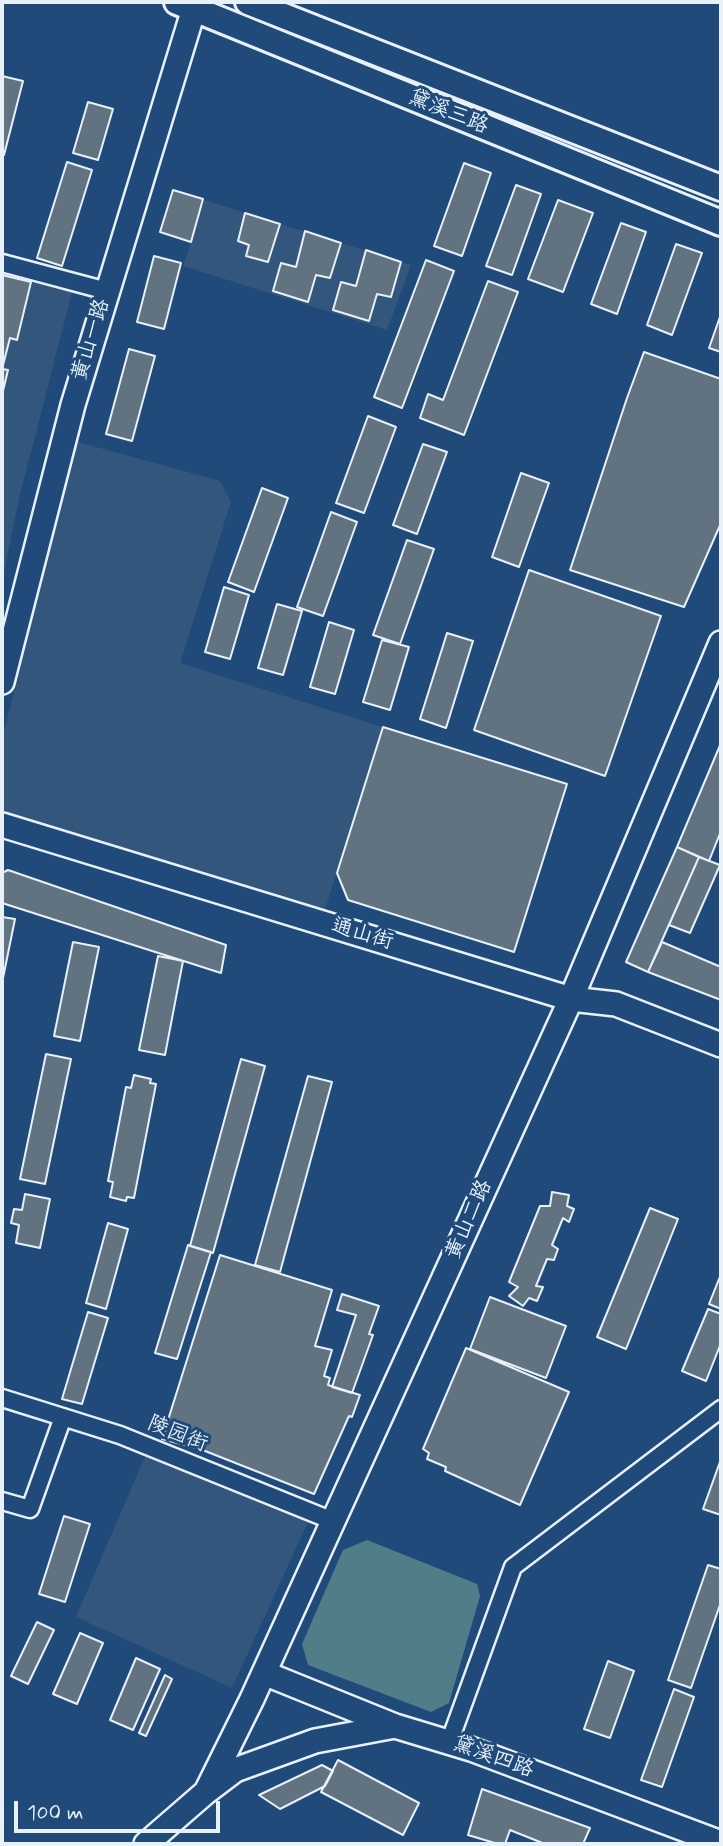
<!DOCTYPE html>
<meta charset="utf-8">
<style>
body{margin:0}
#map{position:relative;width:723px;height:1846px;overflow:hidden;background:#1f4a7a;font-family:Mynerve,sans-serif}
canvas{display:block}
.frame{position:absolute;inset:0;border:4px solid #e8f1f8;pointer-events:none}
.scale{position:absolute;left:14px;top:1801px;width:206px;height:32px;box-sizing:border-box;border:4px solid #e8f1f8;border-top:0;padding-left:9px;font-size:21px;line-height:24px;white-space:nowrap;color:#e8f1f8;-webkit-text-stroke:5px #1f4a7a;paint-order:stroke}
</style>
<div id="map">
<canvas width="723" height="1846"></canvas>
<div class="frame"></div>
<div class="scale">100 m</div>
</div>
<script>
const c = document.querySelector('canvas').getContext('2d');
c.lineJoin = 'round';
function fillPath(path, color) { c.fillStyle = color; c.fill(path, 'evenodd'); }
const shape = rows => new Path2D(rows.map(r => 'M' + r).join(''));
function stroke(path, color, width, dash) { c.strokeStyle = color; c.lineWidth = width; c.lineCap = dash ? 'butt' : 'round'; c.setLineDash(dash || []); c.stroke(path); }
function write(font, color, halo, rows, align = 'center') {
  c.font = font + ' Mynerve,"LXGW WenKai TC",sans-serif'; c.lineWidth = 6; c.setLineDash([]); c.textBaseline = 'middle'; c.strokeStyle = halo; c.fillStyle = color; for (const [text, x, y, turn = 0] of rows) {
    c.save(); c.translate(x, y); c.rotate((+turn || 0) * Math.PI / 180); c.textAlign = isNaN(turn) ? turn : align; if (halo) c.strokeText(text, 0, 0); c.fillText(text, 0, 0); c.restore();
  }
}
const built = shape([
 [173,190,411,265,387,330,183,266,191,242,160,232],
 [2,275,72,292,19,499,2,582],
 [78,442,220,481,231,502,180,663,383,727,323,916,2,819,2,739],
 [146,1454,178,1464,309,1520,232,1688,76,1617]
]);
const green = shape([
 [367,1540,477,1584,480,1596,449,1703,431,1712,308,1665,302,1644,343,1550]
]);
const building = shape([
 [2,76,23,81,4,155,2,154,2,76],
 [88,102,113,109,98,160,73,153,88,102],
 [67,162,92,170,62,266,37,258,67,162],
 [464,163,491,173,462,256,434,246,464,163],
 [516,185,541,194,512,275,486,266,516,185],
 [173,190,203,199,191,242,160,232,173,190],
 [558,200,593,213,563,292,528,279,558,200],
 [245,213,280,224,268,262,246,256,249,245,238,241,245,213],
 [621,223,646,232,617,314,591,304,621,223],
 [305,231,341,243,330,278,316,275,308,302,273,291,281,263,296,267,305,231],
 [676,244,702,253,672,335,647,325,676,244],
 [366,250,401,262,391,297,377,294,369,321,333,310,341,282,356,286,366,250],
 [154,256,181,263,164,329,137,322,154,256],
 [426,260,454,271,402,408,374,397,426,260],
 [2,275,31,282,17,340,10,338,2,369,8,370,2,395,2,275],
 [488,281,518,292,464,435,420,418,428,394,443,400,488,281],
 [721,314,721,352,709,348,721,314],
 [129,349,155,356,132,441,106,434,129,349],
 [644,352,721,379,721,523,684,607,570,570,627,398,644,352],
 [368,416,396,427,364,513,336,503,368,416],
 [423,444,447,452,417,534,393,525,423,444],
 [521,473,549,483,519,567,492,557,521,473],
 [262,488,288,498,254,592,228,582,262,488],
 [331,512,357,522,323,616,297,607,331,512],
 [407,540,434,549,400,644,373,635,407,540],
 [529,570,661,616,605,776,474,730,529,570],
 [224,587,249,595,230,659,205,652,224,587],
 [277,604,302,611,283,675,258,668,277,604],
 [329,622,354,630,335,694,310,687,329,622],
 [447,633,473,641,446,728,420,719,447,633],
 [382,640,409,647,390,710,363,702,382,640],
 [383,727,567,784,514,952,348,900,337,873,383,727],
 [721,743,721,831,709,861,677,847,721,743],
 [677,847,699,857,648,972,626,962,677,847],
 [699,857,720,865,690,933,669,925,699,857],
 [8,870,226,945,221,973,2,903,2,873,8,870],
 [2,917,15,919,2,983,2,917],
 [73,942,99,947,80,1041,54,1036,73,942],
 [662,942,721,967,721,1000,648,972,662,942],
 [158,956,183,961,165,1055,139,1050,158,956],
 [46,1054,71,1059,45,1184,20,1179,46,1054],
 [241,1059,265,1066,213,1253,190,1246,241,1059],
 [134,1075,151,1079,150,1083,156,1084,134,1198,127,1197,126,1201,110,1197,113,1182,108,1181,126,1087,131,1088,134,1075],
 [308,1076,332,1082,280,1272,255,1265,308,1076],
 [552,1192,569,1195,567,1206,574,1209,569,1222,563,1218,552,1245,558,1249,554,1260,547,1259,536,1286,543,1287,537,1301,529,1298,523,1306,509,1296,518,1287,509,1282,540,1206,550,1206,552,1192],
 [25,1194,50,1199,40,1248,16,1243,19,1225,11,1223,14,1209,22,1210,25,1194],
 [650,1208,678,1219,626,1349,597,1337,650,1208],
 [108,1223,128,1229,106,1309,86,1303,108,1223],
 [188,1245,211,1252,177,1359,155,1353,188,1245],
 [220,1255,332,1290,315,1346,332,1350,324,1376,330,1378,328,1385,360,1395,352,1417,349,1416,314,1494,200,1449,162,1439,220,1255],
 [721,1274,721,1309,709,1304,721,1274],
 [342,1294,379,1306,369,1334,373,1335,352,1393,332,1387,356,1315,337,1310,342,1294],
 [490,1297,566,1326,546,1378,470,1349,490,1297],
 [708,1309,721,1314,721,1343,706,1381,682,1371,708,1309],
 [88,1312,108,1318,82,1404,62,1399,88,1312],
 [466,1348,569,1392,520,1505,445,1471,446,1467,427,1459,429,1453,423,1449,466,1348],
 [721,1459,721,1515,703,1509,721,1459],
 [64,1516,90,1524,65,1602,39,1594,64,1516],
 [708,1565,721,1569,721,1602,691,1688,668,1680,708,1565],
 [37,1622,54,1630,28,1684,11,1676,37,1622],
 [80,1633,103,1643,77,1704,53,1694,80,1633],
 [136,1658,160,1669,133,1730,110,1720,136,1658],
 [608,1661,634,1671,610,1738,584,1729,608,1661],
 [165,1675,172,1679,146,1736,139,1733,165,1675],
 [674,1689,694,1697,662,1787,641,1780,674,1689],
 [338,1760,419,1803,403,1835,321,1792,338,1760],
 [322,1765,333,1771,325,1786,280,1809,259,1795,322,1765],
 [482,1789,590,1828,583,1844,545,1844,510,1830,505,1844,498,1844,468,1835,482,1789]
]);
const street = shape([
 [2,263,107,291],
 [2,1398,120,1435,333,1521],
 [2,1501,30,1509,63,1417],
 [449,1743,513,1567,721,1409]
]);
const secondary = shape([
 [2,682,73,405,196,2],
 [2,825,571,999,616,1004,721,1045],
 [264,1673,395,1726,471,1749,721,1843],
 [206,1792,252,1699,571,999,721,643],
 [146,1844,206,1792,235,1770,315,1741,395,1726]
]);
const primary = shape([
 [177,2,721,223],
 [248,2,721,188]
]);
const streetNames = [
 ["黛溪三路",448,113,22],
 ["黄山一路",92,340,-73],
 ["通山街",362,935,17],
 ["黄山二路",470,1220,-66],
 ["陵园街",177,1435,22],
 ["黛溪四路",493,1758,20]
];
fillPath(built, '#33567c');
fillPath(green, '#507e88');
fillPath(building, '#617281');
stroke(building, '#e8f1f8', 2);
stroke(street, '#e8f1f8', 21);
stroke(secondary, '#e8f1f8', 28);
stroke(primary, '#e8f1f8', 30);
stroke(street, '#1f4a7a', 16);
stroke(secondary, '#1f4a7a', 23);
stroke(primary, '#1f4a7a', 24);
write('21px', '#e8f1f8', '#1f4a7a', streetNames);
</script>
